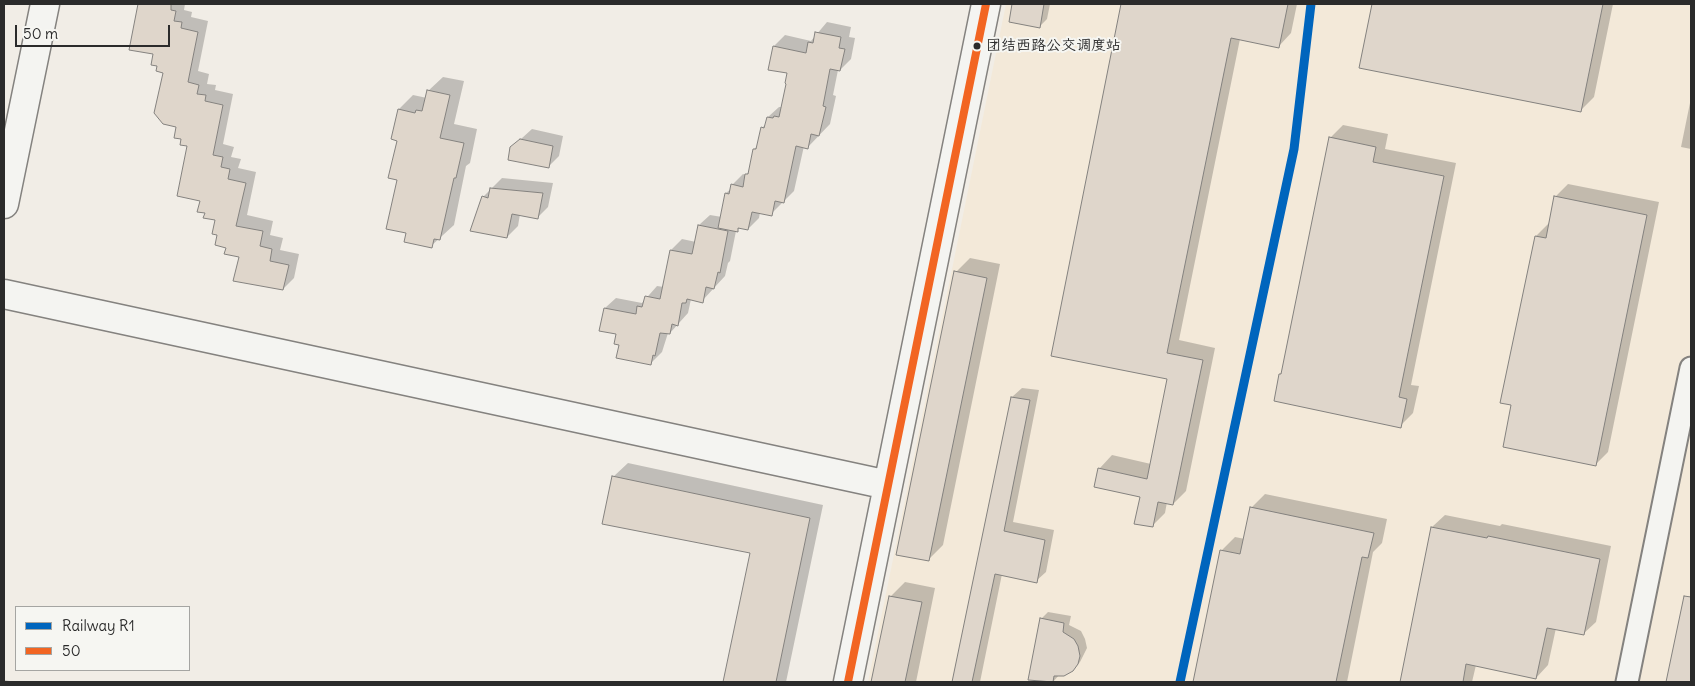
<!DOCTYPE html>
<meta charset="utf-8">
<style>
body{margin:0}
#map{position:relative;width:1695px;height:686px;overflow:hidden;background:#f1ede6;font-family:Delius,sans-serif}
canvas{display:block}
.frame{position:absolute;inset:0;border:5px solid #2b2b2b;pointer-events:none}
.legend{position:absolute;left:15px;top:606px;width:175px;height:65px;box-sizing:border-box;background:#f6f6f2;border:1px solid #a5a5a2;margin:0;padding:6px 9px;list-style:none;font-size:15px;color:#2b2b2b}
.legend li{display:flex;align-items:center;gap:10px;height:25px}
.legend b{width:25px;border:1px solid #a5a5a2}
.scale{position:absolute;left:15px;top:25px;width:155px;height:22px;box-sizing:border-box;border:2px solid #2b2b2b;border-top:0;padding-left:6px;font-size:15px;line-height:18px;white-space:nowrap;color:#2b2b2b;-webkit-text-stroke:4px #f6f6f2;paint-order:stroke}
</style>
<div id="map">
<canvas width="1695" height="686"></canvas>
<div class="frame"></div>
<ul class="legend">
<li><b style="height:6px;background:#0065bd"></b>Railway R1</li>
<li><b style="height:6px;background:#f26522"></b>50</li>
</ul>
<div class="scale">50 m</div>
</div>
<script>
const c = document.querySelector('canvas').getContext('2d');
c.lineJoin = 'round';
function fillPath(path, color) { c.fillStyle = color; c.fill(path, 'evenodd'); }
const shape = rows => new Path2D(rows.map(r => 'M' + r).join(''));
function stroke(path, color, width, dash) { c.strokeStyle = color; c.lineWidth = width; c.lineCap = dash ? 'butt' : 'round'; c.setLineDash(dash || []); c.stroke(path); }
function write(font, color, halo, rows, align = 'center') {
  c.font = font + ' Delius,"LXGW WenKai TC",sans-serif'; c.lineWidth = 4; c.setLineDash([]); c.textBaseline = 'middle'; c.strokeStyle = halo; c.fillStyle = color; for (const [text, x, y, turn = 0] of rows) {
    c.save(); c.translate(x, y); c.rotate((+turn || 0) * Math.PI / 180); c.textAlign = isNaN(turn) ? turn : align; if (halo) c.strokeText(text, 0, 0); c.fillText(text, 0, 0); c.restore();
  }
}
const built = shape([
 [1006,4,1691,4,1691,682,868,682]
]);
const shadow = shape([
 [145,4,185,4,184,10,192,12,191,17,208,21,198,71,209,74,207,84,216,85,215,90,233,94,223,144,234,147,231,157,241,159,238,168,256,172,247,215,273,221,270,235,283,238,280,250,299,254,294,278,283,289,227,247,219,234,216,220,206,212,201,200,189,145,182,139,178,126,164,72,159,65,141,21],
 [1013,4,1050,4,1047,19,1040,26,1010,21],
 [1123,4,1297,4,1291,33,1279,46,1240,39,1179,340,1215,348,1186,491,1173,504,1167,502,1165,513,1152,526,1141,496,1096,486,1100,468,1112,455,1151,464,1168,378,1053,355],
 [1373,4,1613,4,1594,97,1580,111,1360,67],
 [827,22,851,27,849,37,855,38,851,59,840,70,838,70,833,95,836,96,830,124,808,147,804,146,794,191,771,214,760,212,759,218,748,229,741,227,736,231,730,261,728,263,725,276,702,301,691,299,688,313,670,333,668,333,662,352,651,363,620,344,618,334,605,308,616,298,642,303,657,286,664,287,671,250,682,239,696,242,699,225,710,215,722,217,726,193,731,189,732,185,743,174,746,175,750,171,754,149,758,146,762,128,767,123,768,117,779,107,783,107,788,72,774,46,785,35,811,41],
 [443,77,464,81,454,124,477,129,470,163,466,166,454,225,431,246,408,232,398,179,399,109,413,95,427,98,428,91],
 [1691,98,1691,149,1681,147],
 [1343,125,1388,134,1385,149,1456,163,1411,385,1419,386,1413,413,1400,426,1280,374,1283,371,1330,138],
 [532,129,563,136,559,156,548,167,511,148],
 [502,178,553,183,548,207,537,218,520,214,518,226,507,237,483,197],
 [1568,184,1659,202,1608,452,1595,465,1513,404,1536,236,1549,223,1555,197],
 [970,258,1000,264,943,545,928,560,956,272],
 [1022,388,1039,390,1013,522,1054,530,1046,572,1036,581,1002,574,980,682,954,682,1012,397],
 [628,463,823,505,786,682,724,682,752,552,613,477],
 [1265,494,1387,519,1382,543,1373,552,1347,682,1194,682,1221,551,1235,537,1245,539,1251,508],
 [1445,515,1500,526,1502,524,1611,546,1596,622,1583,634,1556,628,1548,665,1536,678,1476,665,1472,682,1401,682,1432,527],
 [905,582,935,588,916,682,873,682,891,596],
 [1691,601,1691,682,1667,682,1682,610],
 [1048,612,1071,616,1069,625,1081,631,1085,639,1087,648,1080,662,1073,670,1059,675,1053,682,1029,679,1041,619],
 [4,680,16,682,4,682]
]);
const building = shape([
 [138,4,171,4,171,10,176,11,174,21,182,22,181,28,198,32,188,82,199,85,197,94,206,95,205,101,223,105,213,155,223,157,221,167,230,169,228,179,246,183,236,226,263,231,260,246,272,249,270,261,289,265,283,290,233,281,239,257,224,254,226,248,215,245,217,235,212,234,215,220,203,218,205,213,197,212,200,201,177,196,187,146,180,145,181,139,174,138,176,127,163,124,154,113,163,73,156,71,157,66,151,65,153,54,129,50,138,4],
 [1012,4,1044,4,1040,28,1009,22,1012,4],
 [1121,4,1288,4,1279,48,1231,38,1167,353,1203,360,1173,505,1158,502,1153,527,1134,524,1140,497,1094,487,1098,468,1147,479,1167,379,1051,356,1121,4],
 [1372,4,1603,4,1581,112,1359,68,1372,4],
 [815,32,841,37,839,48,845,49,840,71,830,69,823,106,826,107,819,136,811,134,808,149,796,146,784,203,775,201,772,216,752,212,748,230,738,228,738,232,718,228,725,193,729,194,731,184,743,187,745,174,748,174,753,149,756,149,761,127,764,128,767,117,773,118,774,116,779,117,786,84,785,83,787,73,768,70,773,46,806,53,808,42,813,43,815,32],
 [427,90,450,95,440,138,464,143,456,178,454,178,440,240,434,239,432,248,404,242,406,233,386,229,397,180,388,178,397,141,391,139,398,109,415,113,416,110,422,111,427,90],
 [1329,137,1376,147,1373,162,1444,176,1399,397,1407,399,1401,428,1274,401,1279,374,1281,374,1329,137],
 [520,139,553,146,549,168,508,160,510,147,520,139],
 [490,188,543,193,538,219,512,214,507,238,470,231,482,196,488,198,490,188],
 [1554,196,1647,215,1596,466,1503,447,1511,405,1500,403,1535,236,1546,238,1554,196],
 [698,225,728,231,720,273,718,272,714,289,706,287,703,303,687,299,686,303,682,303,678,326,672,324,670,334,660,333,655,356,653,355,651,365,616,358,619,345,614,344,616,334,599,331,604,308,636,314,637,306,642,307,645,296,660,299,670,250,692,254,698,225],
 [954,271,987,278,929,561,896,555,954,271],
 [1011,397,1030,400,1004,531,1045,540,1037,583,995,574,972,682,952,682,1011,397],
 [612,476,810,518,776,682,723,682,750,553,602,524,612,476],
 [1250,507,1374,533,1368,558,1362,557,1336,682,1193,682,1220,550,1240,554,1250,507],
 [1431,527,1487,538,1488,536,1600,559,1584,635,1547,628,1536,679,1466,664,1463,682,1400,682,1431,527],
 [889,596,922,602,905,682,871,682,889,596],
 [1684,596,1691,597,1691,682,1666,682,1684,596],
 [1040,618,1064,623,1063,632,1074,639,1078,646,1080,656,1078,664,1073,671,1064,676,1054,676,1053,682,1028,680,1040,618]
]);
const street = shape([
 [1627,682,1691,368]
]);
const secondary = shape([
 [4,204,45,4],
 [4,294,888,485],
 [848,682,986,4]
]);
const bus1 = shape([
 [848,682,986,4]
]);
const rail1 = shape([
 [1180,682,1294,149,1311,4]
]);
const markers = [
 [977,46,4.5,"#2b2b2b"]
];
const busNames = [
 ["团结西路公交调度站",986,46]
];
fillPath(built, '#f3e9d9');
fillPath(shadow, '#0003');
fillPath(building, '#dfd6cb');
stroke(building, '#84827f', 1);
stroke(street, '#84827f', 25);
stroke(secondary, '#84827f', 31);
stroke(street, '#f4f4f1', 21);
stroke(secondary, '#f4f4f1', 28);
stroke(bus1, '#f26522', 8);
stroke(rail1, '#0065bd', 9);
for (const [x, y, r, color] of markers) { const dot = new Path2D(); dot.arc(x, y, r, 0, 2 * Math.PI); c.fillStyle = color; c.fill(dot); stroke(dot, '#f6f6f2', 2); }
write('15px', '#2b2b2b', '#f6f6f2', busNames, 'left');
</script>
